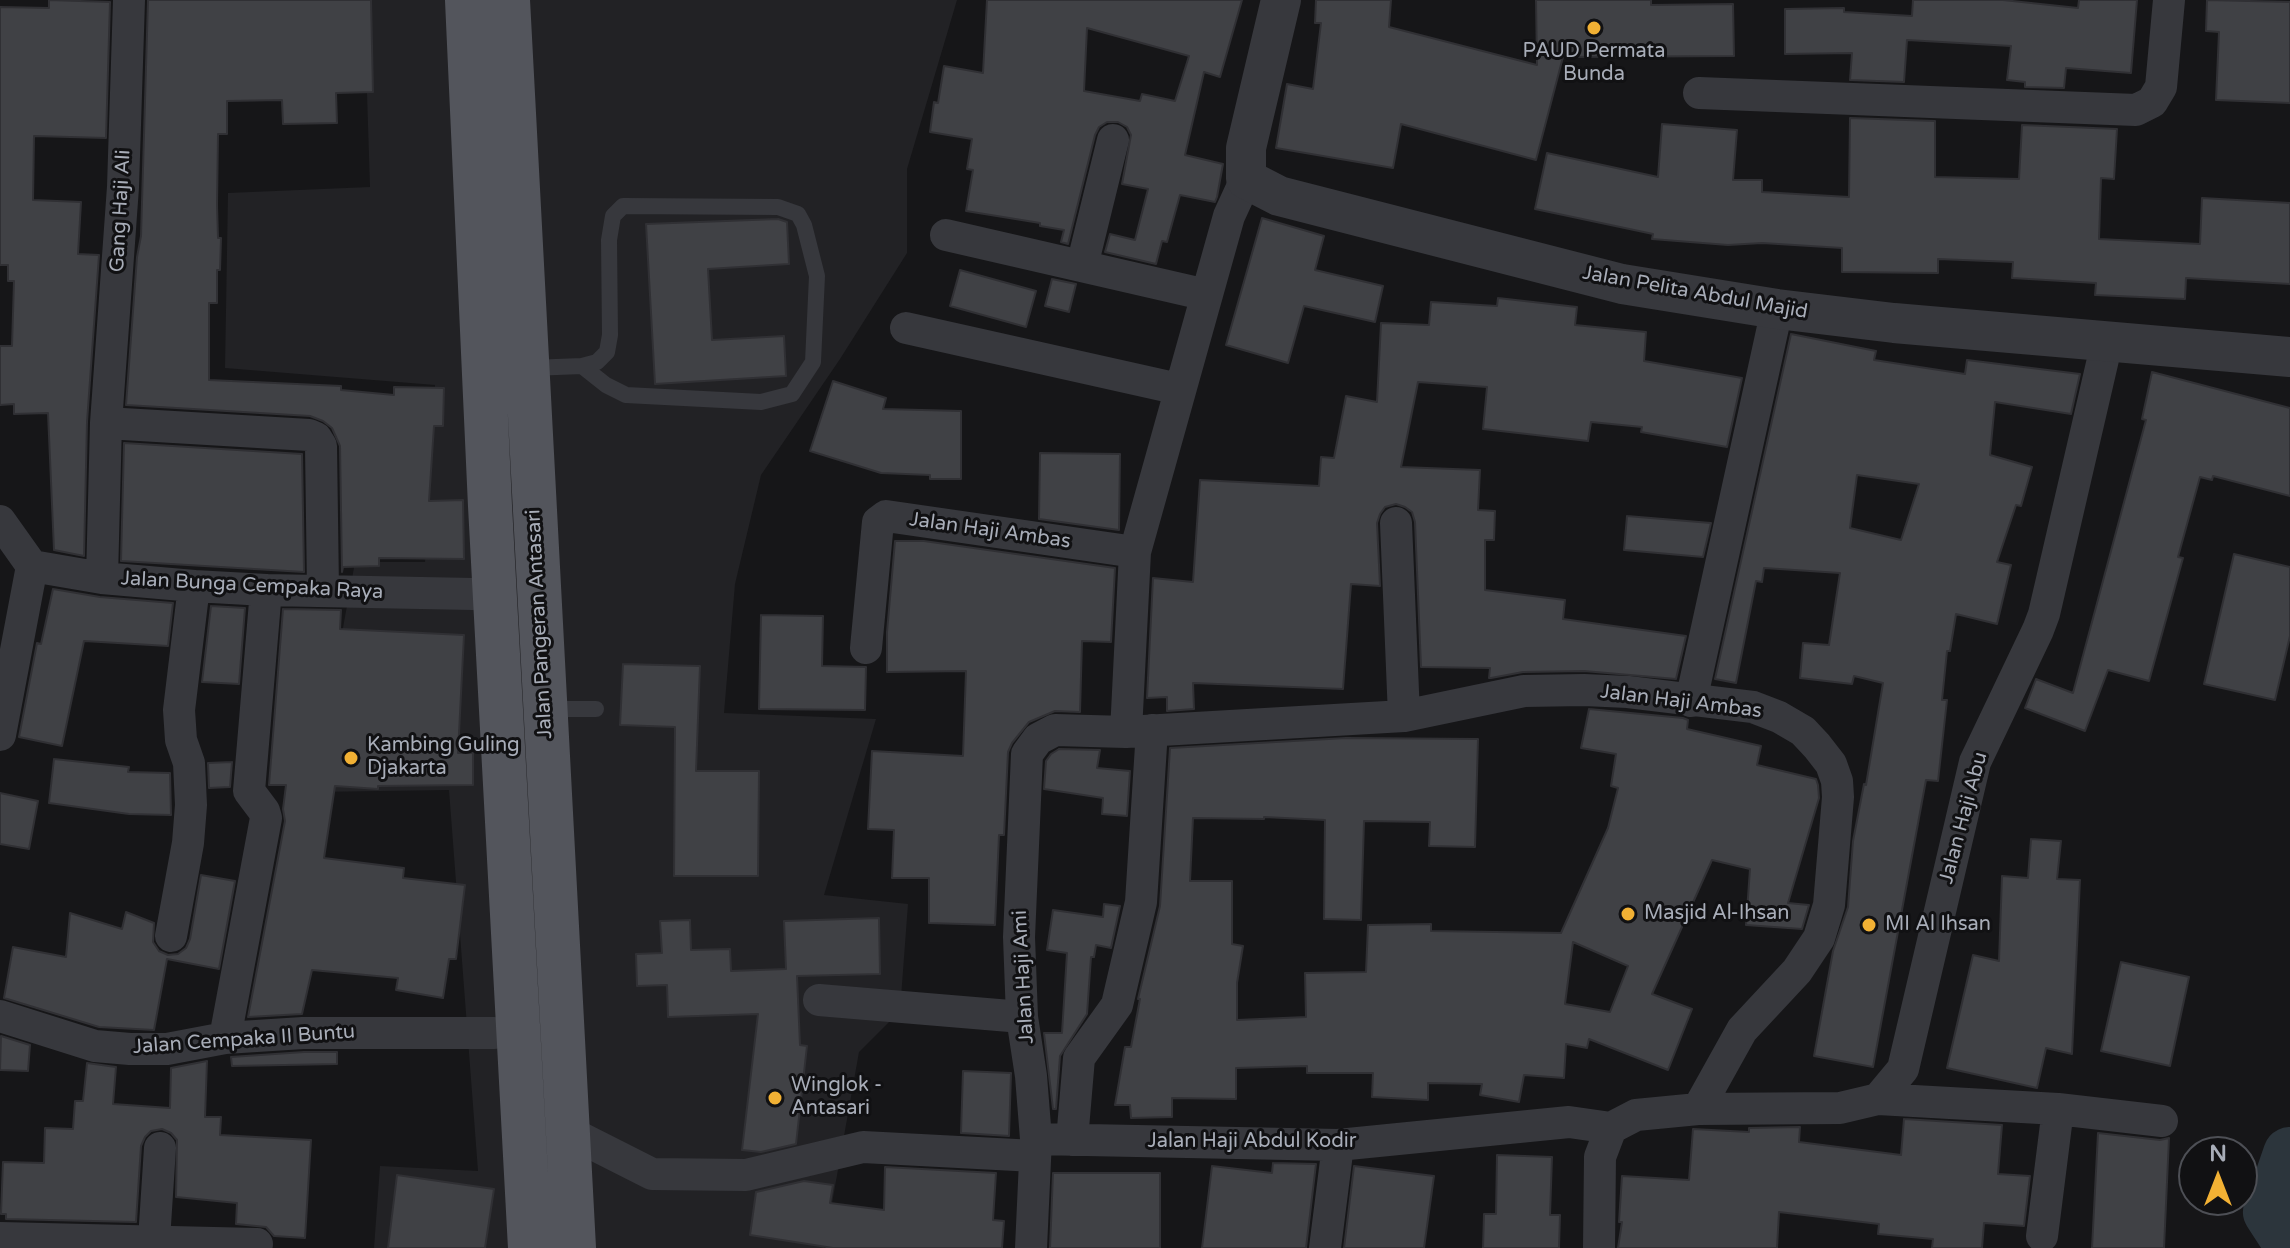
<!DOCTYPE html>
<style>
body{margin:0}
#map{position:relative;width:2290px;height:1248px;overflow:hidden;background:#161618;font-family:"Varela Round",sans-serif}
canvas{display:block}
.north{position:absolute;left:2178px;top:1136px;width:80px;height:80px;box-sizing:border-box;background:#111113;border:2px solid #4d4f55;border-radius:50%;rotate:0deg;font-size:22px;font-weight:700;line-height:32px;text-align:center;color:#a8adb8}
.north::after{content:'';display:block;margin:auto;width:28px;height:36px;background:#f2b134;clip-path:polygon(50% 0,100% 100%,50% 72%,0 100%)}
</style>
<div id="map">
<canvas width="2290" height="1248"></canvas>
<div class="north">N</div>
</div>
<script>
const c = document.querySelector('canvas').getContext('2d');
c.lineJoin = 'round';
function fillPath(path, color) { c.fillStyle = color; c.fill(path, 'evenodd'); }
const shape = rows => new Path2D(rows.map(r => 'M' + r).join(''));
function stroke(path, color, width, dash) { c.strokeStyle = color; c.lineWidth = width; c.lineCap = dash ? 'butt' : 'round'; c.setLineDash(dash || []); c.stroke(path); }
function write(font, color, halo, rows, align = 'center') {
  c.font = font + ' "Varela Round",sans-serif'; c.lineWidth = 6; c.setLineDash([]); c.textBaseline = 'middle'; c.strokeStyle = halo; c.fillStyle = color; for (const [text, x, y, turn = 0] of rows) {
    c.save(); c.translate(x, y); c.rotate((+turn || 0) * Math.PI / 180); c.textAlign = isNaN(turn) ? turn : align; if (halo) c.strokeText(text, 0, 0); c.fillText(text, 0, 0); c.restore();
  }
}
const built = shape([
 [364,0,957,0,907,169,907,253,840,359,761,475,735,584,724,713,876,719,824,895,908,904,900,1011,859,1052,824,1248,374,1248,380,1166,478,1171,449,790,313,792,355,562,425,562,435,385,225,368,228,193,370,187]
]);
const river = shape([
 [2290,1154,2270,1212,2290,1243]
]);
const building = shape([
 [49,0,110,2,106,138,34,136,33,200,81,202,78,254,99,255,87,422,84,556,54,550,48,413,14,414,14,404,0,405,0,346,12,346,14,281,8,281,8,265,0,265,0,7,49,8,49,0],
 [148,0,371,0,373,92,336,93,337,123,283,124,282,100,227,101,227,134,218,134,217,205,218,238,221,238,220,270,217,270,217,303,209,303,209,380,341,386,341,390,394,395,394,387,444,388,443,426,434,426,429,501,463,500,464,559,379,558,379,566,343,567,342,572,340,446,332,428,323,421,310,416,126,405,137,257,141,236,148,0],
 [987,0,1242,0,1220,77,1204,72,1185,155,1223,164,1217,197,1215,202,1180,195,1167,242,1162,241,1156,264,1105,252,1110,234,1135,240,1148,189,1122,184,1131,135,1127,127,1118,122,1107,122,1099,127,1095,135,1068,244,1061,242,1064,230,1040,226,1040,223,966,211,973,170,967,169,972,139,930,132,934,102,938,103,944,66,983,73,987,0],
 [1087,28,1189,56,1175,101,1142,94,1140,101,1084,91,1087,28],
 [1316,0,1391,0,1389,27,1537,65,1536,0,1651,0,1651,5,1733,4,1734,56,1563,57,1536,160,1401,124,1393,168,1276,148,1287,84,1313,89,1321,23,1315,23,1316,0],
 [1913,0,2003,0,2078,8,2079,0,2137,0,2131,73,2066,68,2064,88,2025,87,2025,82,2007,80,2011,46,1907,40,1904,82,1850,80,1852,53,1785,54,1785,9,1844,8,1844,12,1912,16,1913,0],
 [2207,0,2290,2,2290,103,2216,100,2219,32,2206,31,2207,0],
 [1850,118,1935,121,1935,177,2019,179,2022,125,2117,129,2114,179,2101,178,2099,239,2200,244,2202,198,2290,203,2290,284,2186,278,2185,299,2095,295,2096,283,2012,278,2013,262,1938,259,1938,273,1842,272,1842,248,1762,243,1728,245,1652,239,1653,234,1535,209,1547,153,1658,177,1662,124,1737,130,1733,180,1762,180,1762,192,1849,197,1850,118],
 [1262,218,1324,236,1315,270,1383,286,1375,322,1304,306,1288,363,1226,345,1262,218],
 [778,219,787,222,789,264,708,269,712,340,784,336,786,376,655,384,646,224,778,219],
 [960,270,1036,291,1026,327,950,306,960,270],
 [1052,279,1076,284,1069,312,1045,306,1052,279],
 [1498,298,1577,307,1575,325,1646,332,1644,361,1742,378,1727,447,1641,432,1642,427,1591,422,1588,441,1483,429,1487,387,1418,382,1401,467,1480,470,1478,510,1495,511,1494,540,1485,540,1485,590,1565,600,1563,619,1686,636,1676,679,1584,671,1523,672,1491,678,1489,678,1490,668,1421,667,1415,522,1412,512,1405,507,1396,504,1385,507,1380,514,1377,523,1380,586,1351,584,1343,689,1193,683,1194,709,1167,711,1167,697,1147,698,1153,578,1193,582,1200,480,1319,486,1321,457,1334,458,1346,396,1377,402,1381,323,1429,325,1431,302,1497,306,1498,298],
 [1791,334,1876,351,1874,360,1965,374,1967,360,2080,374,2071,414,1995,402,1990,455,2032,467,2021,506,2016,505,1997,562,2011,565,1997,624,1956,614,1950,651,1947,651,1942,700,1947,700,1938,781,1926,780,1873,1067,1814,1056,1833,951,1848,907,1853,841,1864,784,1866,785,1883,683,1854,676,1852,684,1800,678,1803,643,1829,645,1840,573,1764,568,1762,582,1756,581,1736,683,1715,679,1791,334],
 [1857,475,1919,484,1901,540,1850,528,1857,475],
 [2152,372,2290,408,2290,496,2213,476,2212,480,2200,477,2178,557,2183,558,2149,681,2108,670,2085,731,2025,708,2036,679,2073,693,2146,420,2142,419,2152,372],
 [833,381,886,398,883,409,961,411,961,479,930,479,930,475,881,473,810,451,833,381],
 [124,443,302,454,304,572,121,561,124,443],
 [1040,453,1120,454,1119,530,1039,519,1040,453],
 [1627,516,1711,523,1703,557,1624,550,1627,516],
 [895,541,924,541,1115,568,1111,642,1082,641,1080,712,1055,711,1029,722,1012,743,1008,752,1004,835,999,835,995,925,929,923,929,878,892,878,894,830,868,829,872,751,963,756,966,671,887,672,887,632,895,541],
 [2234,554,2290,567,2290,636,2275,700,2204,684,2234,554],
 [53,589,100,597,173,603,168,646,84,641,62,746,19,737,37,643,41,644,53,589],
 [211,606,245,608,239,684,202,682,211,606],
 [283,609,341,610,340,629,464,635,458,753,473,753,473,785,378,786,378,789,335,786,324,858,404,868,403,878,465,885,456,959,449,959,443,998,396,990,398,978,312,970,302,1014,248,1017,285,821,283,809,286,785,269,785,283,609],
 [761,615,823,616,822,666,866,667,865,710,759,709,761,615],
 [623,664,700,666,696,771,759,771,758,876,674,876,675,727,620,725,623,664],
 [1589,709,1683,718,1688,720,1687,729,1761,746,1757,765,1816,779,1818,785,1819,798,1788,903,1809,905,1802,929,1746,925,1750,869,1712,860,1652,994,1692,1009,1668,1070,1589,1039,1587,1048,1566,1044,1564,1078,1524,1075,1519,1102,1480,1095,1482,1084,1428,1083,1428,1100,1372,1097,1373,1073,1307,1073,1307,1066,1236,1068,1236,1099,1172,1098,1172,1117,1131,1118,1130,1105,1115,1105,1125,1047,1131,1047,1140,999,1138,999,1160,906,1170,748,1346,738,1478,739,1475,847,1429,846,1430,822,1364,821,1361,920,1324,919,1325,820,1264,817,1264,819,1193,818,1190,881,1232,881,1232,944,1243,946,1237,983,1237,1020,1306,1017,1305,973,1366,972,1368,925,1431,924,1431,931,1561,933,1608,828,1618,788,1611,786,1616,754,1581,748,1589,709],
 [1573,942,1628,966,1610,1012,1565,1004,1573,942],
 [1059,749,1100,750,1097,768,1130,771,1127,816,1102,814,1103,798,1044,789,1046,761,1051,754,1059,749],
 [54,759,129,767,128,772,170,773,171,815,129,814,49,803,54,759],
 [232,762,230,787,209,788,208,763,232,762],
 [0,793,38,801,29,849,0,844,0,793],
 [2031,839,2061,841,2057,879,2080,880,2072,1054,2046,1048,2037,1088,1947,1068,1973,955,1999,961,2002,876,2028,878,2031,839],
 [201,875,235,881,219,969,167,959,154,1030,99,1027,4,998,13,947,66,957,70,913,122,929,126,912,154,923,153,942,159,951,168,955,178,954,186,948,190,939,201,875],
 [1104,904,1120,906,1111,948,1096,945,1094,957,1091,957,1087,1014,1060,1056,1056,1109,1053,1109,1044,1033,1062,1033,1067,953,1047,950,1053,910,1103,917,1104,904],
 [879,918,880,974,797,976,800,1045,807,1046,796,1144,761,1152,742,1150,758,1014,668,1017,667,985,637,986,636,954,662,953,660,921,690,920,691,950,730,949,731,971,786,969,784,921,879,918],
 [2121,962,2189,977,2170,1066,2101,1051,2121,962],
 [1,1036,30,1045,28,1071,0,1070,1,1036],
 [304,1052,337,1052,337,1064,232,1066,231,1057,304,1052],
 [207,1061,205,1117,221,1117,220,1135,311,1140,305,1238,274,1236,266,1227,236,1224,237,1203,176,1197,177,1140,171,1133,162,1129,151,1131,145,1137,141,1146,136,1222,6,1219,6,1214,1,1214,3,1162,44,1163,45,1128,73,1129,75,1101,83,1101,87,1063,116,1067,113,1104,170,1108,171,1068,207,1061],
 [963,1071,1011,1073,1009,1136,961,1133,963,1071],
 [1904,1119,2002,1125,1998,1174,2030,1176,2024,1226,1984,1223,1982,1248,1932,1248,1933,1239,1878,1234,1879,1224,1779,1212,1777,1248,1618,1248,1622,1222,1619,1222,1622,1176,1689,1180,1693,1129,1749,1132,1749,1128,1800,1127,1799,1142,1901,1155,1904,1119],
 [2098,1133,2160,1140,2169,1138,2164,1248,2092,1248,2098,1133],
 [1497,1155,1552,1157,1550,1215,1560,1215,1559,1248,1483,1248,1484,1214,1496,1214,1497,1155],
 [1273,1163,1316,1164,1306,1248,1202,1248,1212,1166,1272,1173,1273,1163],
 [1354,1166,1434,1176,1424,1248,1344,1248,1354,1166],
 [885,1167,996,1173,993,1220,1004,1221,1002,1248,833,1248,750,1235,756,1192,804,1181,833,1185,830,1203,884,1210,885,1167],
 [1053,1173,1160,1173,1160,1248,1050,1248,1053,1173],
 [397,1175,494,1189,485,1248,388,1248,397,1175]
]);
const service = shape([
 [531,368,582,366,597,362,607,352,610,335,609,240,613,216,623,206,778,207,798,214,804,225,817,276,813,362,792,394,761,402,626,395,606,385,582,366],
 [546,709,596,709]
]);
const minor = shape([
 [1699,93,2136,110,2152,102,2161,87,2169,0],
 [946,235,1207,295],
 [1082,266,1113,140],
 [906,328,1179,389],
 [106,423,309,435,316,438,321,446,323,590],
 [0,521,32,566,0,735],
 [1396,523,1404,716],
 [32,566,102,578,194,586,266,590,473,594],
 [102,578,106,423,123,187,129,0],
 [866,648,878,522,886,516,1135,552],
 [1691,701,1777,309],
 [1126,732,1135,552,1229,216,1246,179],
 [171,936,188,843,191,805,189,763,181,740,179,710,194,586],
 [819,1000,1022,1017],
 [0,1016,95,1046,130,1049,167,1049,225,1038,303,1033,494,1033],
 [225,1038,266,818,264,811,249,791,266,590],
 [1878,1099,2058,1109,2162,1121],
 [567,1131,652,1174,746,1175,863,1147,1035,1156],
 [1036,1139,1338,1145,1569,1122,1611,1128],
 [1072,1140,1079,1058,1117,1005,1141,902,1152,730],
 [2042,1236,2058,1109],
 [0,1238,257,1244],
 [154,1240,160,1148],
 [1031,1248,1036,1139,1031,1076,1022,1017,1019,937,1027,754,1038,739,1055,730,1126,732,1404,716,1524,691,1584,690,1628,692,1753,707,1779,717,1803,731,1817,746,1831,764,1837,781,1838,797,1829,905,1819,938,1797,971,1742,1030,1698,1109],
 [1325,1248,1338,1145],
 [1599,1248,1600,1157,1611,1128,1636,1115,1698,1109,1840,1108,1878,1099,1903,1069,1975,762,2038,630,2044,614,2107,342]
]);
const tertiary = shape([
 [1281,0,1246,148,1246,179,1279,196,1622,284,1777,309,1894,323,2290,357]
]);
const primary = shape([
 [467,0,490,506,530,1248],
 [508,0,574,1248]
]);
const markers = [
 [1594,28,8,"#f2b134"],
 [351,758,8,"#f2b134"],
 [1628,914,8,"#f2b134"],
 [1869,925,8,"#f2b134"],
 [775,1098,8,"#f2b134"]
];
const poiNames = [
 ["PAUD Permata",1594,52,"center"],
 ["Bunda",1594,75,"center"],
 ["Kambing Guling",367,746],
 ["Djakarta",367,769],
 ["Masjid Al-Ihsan",1644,914],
 ["MI Al Ihsan",1885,925],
 ["Winglok -",791,1086],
 ["Antasari",791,1109]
];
const streetNames = [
 ["Gang Haji Ali",121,211,-87],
 ["Jalan Pelita Abdul Majid",1695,293,10],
 ["Jalan Haji Ambas",990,531,8],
 ["Jalan Bunga Cempaka Raya",252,586,3],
 ["Jalan Pangeran Antasari",540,624,-93],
 ["Jalan Haji Ambas",1681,702,7],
 ["Jalan Haji Abu",1964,818,-75],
 ["Jalan Haji Ami",1024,977,-93],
 ["Jalan Cempaka II Buntu",244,1040,-4],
 ["Jalan Haji Abdul Kodir",1252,1142]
];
fillPath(built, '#222225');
stroke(river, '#2c353c', 54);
fillPath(building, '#404145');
stroke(building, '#303034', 2);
stroke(service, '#37383d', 16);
stroke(minor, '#37383d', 32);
stroke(tertiary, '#37383d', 40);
stroke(primary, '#53555c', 44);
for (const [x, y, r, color] of markers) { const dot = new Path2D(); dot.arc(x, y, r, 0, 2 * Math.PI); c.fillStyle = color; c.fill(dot); stroke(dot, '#111113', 3); }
write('20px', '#a8adb8', '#111113', poiNames, 'left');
write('20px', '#a8adb8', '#111113', streetNames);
</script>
